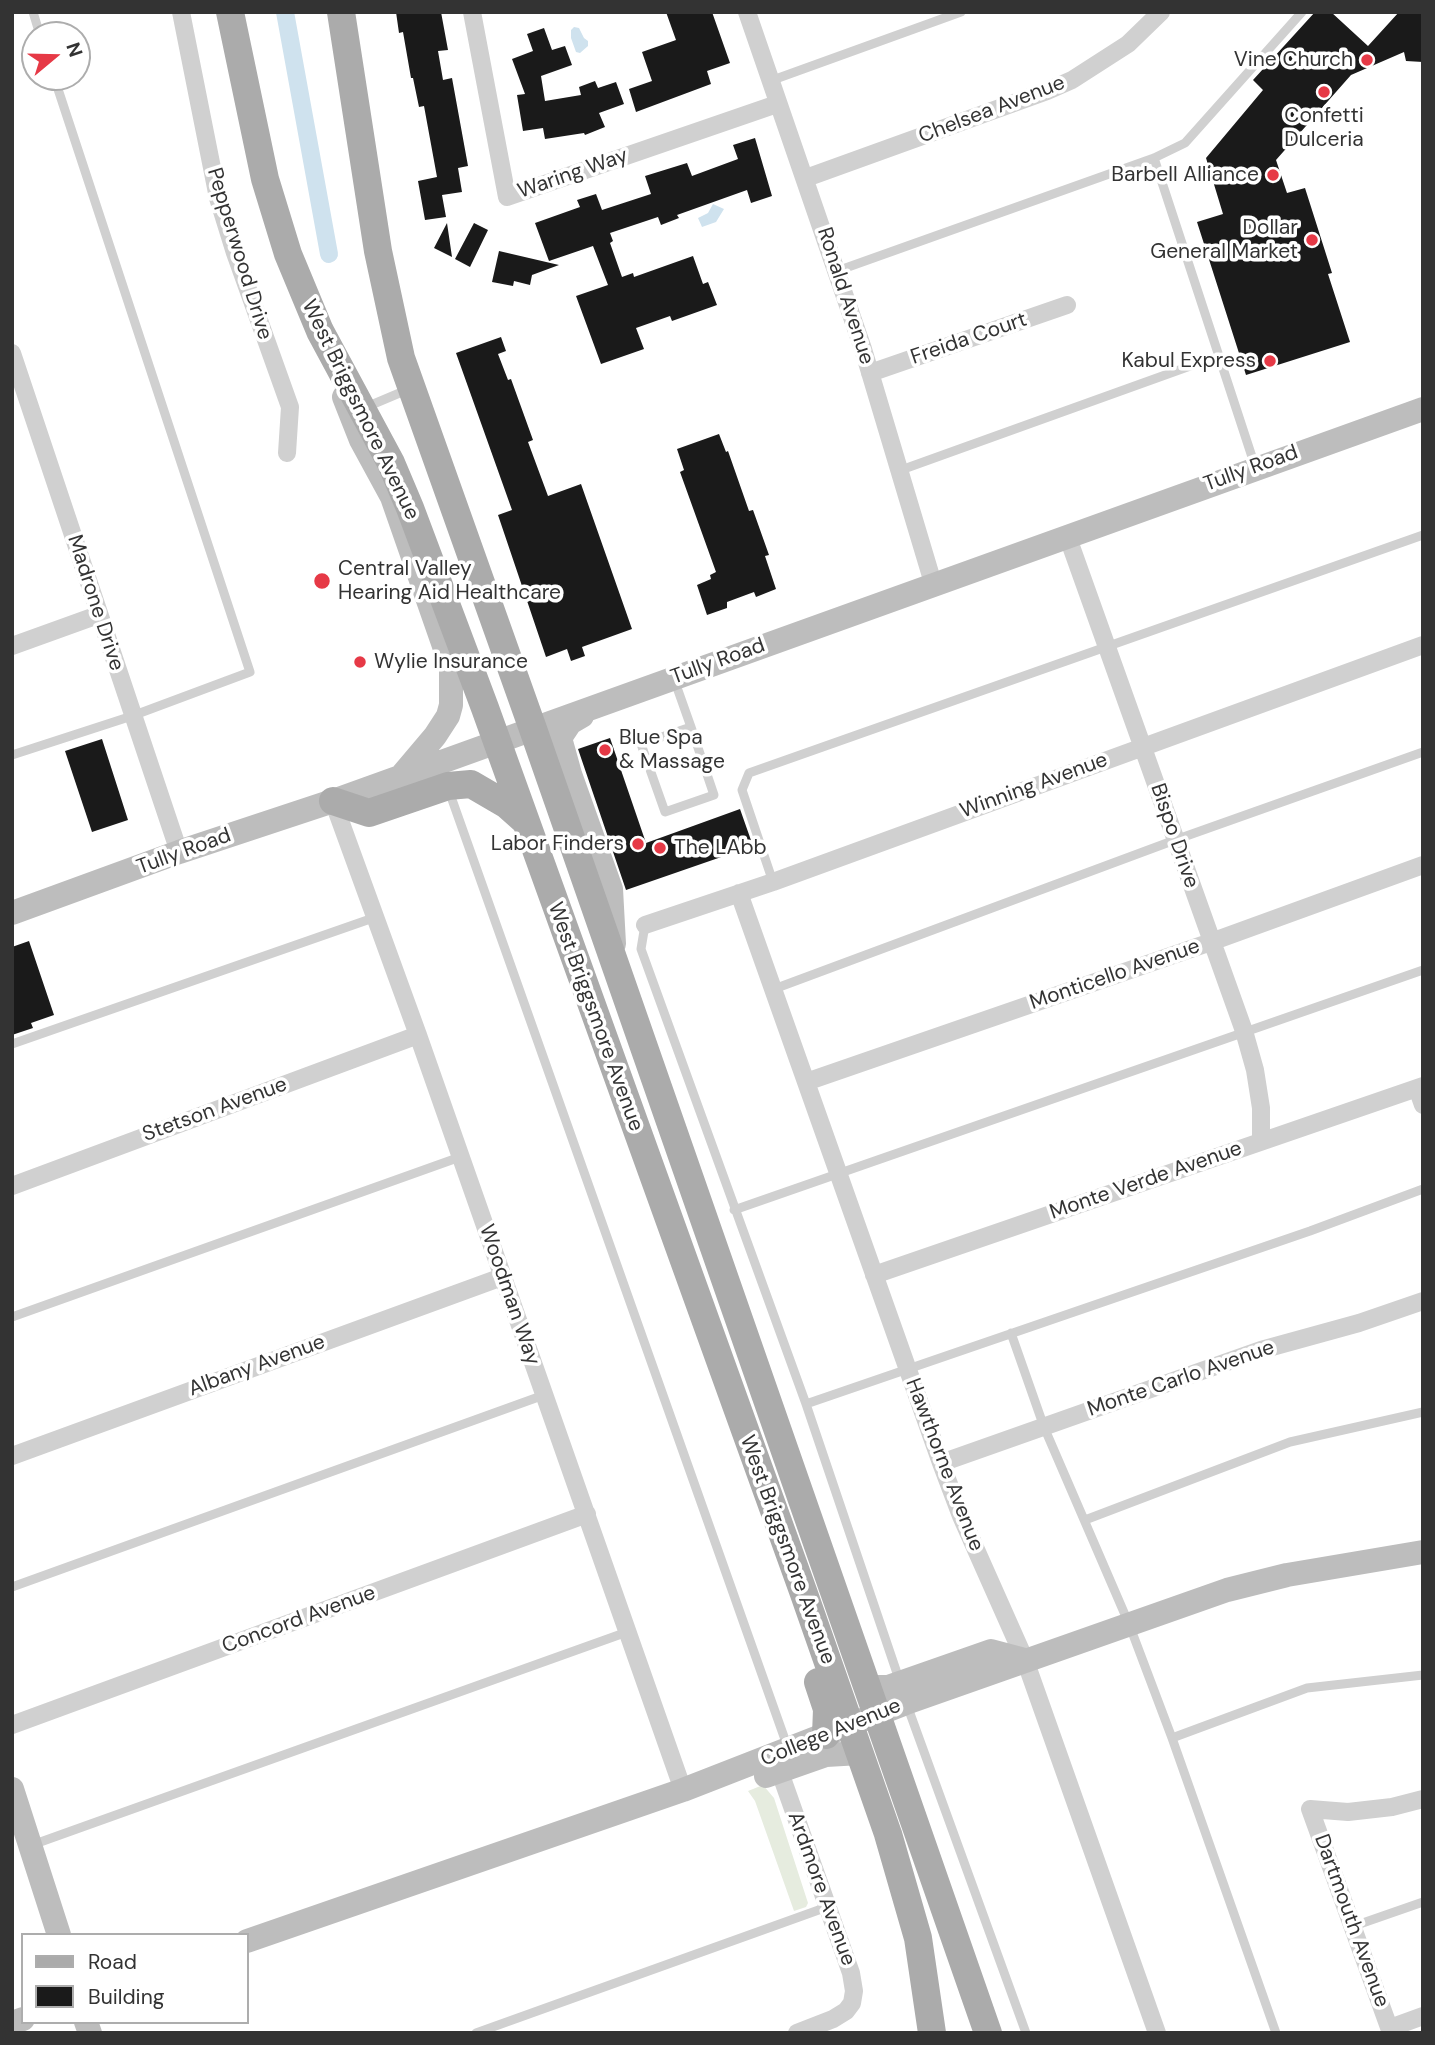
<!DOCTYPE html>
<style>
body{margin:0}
#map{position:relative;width:1435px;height:2045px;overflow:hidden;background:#fff;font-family:"DM Sans",sans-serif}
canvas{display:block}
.frame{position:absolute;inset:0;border:14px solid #333;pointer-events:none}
.legend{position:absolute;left:21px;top:1933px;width:228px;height:91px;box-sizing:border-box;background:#fff;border:2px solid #adadad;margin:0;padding:9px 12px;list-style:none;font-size:21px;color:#333}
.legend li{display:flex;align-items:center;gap:14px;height:35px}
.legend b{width:35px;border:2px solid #adadad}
.north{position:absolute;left:21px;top:21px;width:70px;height:70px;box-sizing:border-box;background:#fff;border:2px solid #adadad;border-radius:50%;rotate:71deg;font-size:19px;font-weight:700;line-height:28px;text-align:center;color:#333}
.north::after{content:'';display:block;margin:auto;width:24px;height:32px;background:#e63946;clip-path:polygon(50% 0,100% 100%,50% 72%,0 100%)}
</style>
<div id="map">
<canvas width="1435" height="2045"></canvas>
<div class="frame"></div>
<ul class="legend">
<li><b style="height:9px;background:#ababab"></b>Road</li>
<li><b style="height:19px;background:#1a1a1a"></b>Building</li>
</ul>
<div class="north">N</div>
</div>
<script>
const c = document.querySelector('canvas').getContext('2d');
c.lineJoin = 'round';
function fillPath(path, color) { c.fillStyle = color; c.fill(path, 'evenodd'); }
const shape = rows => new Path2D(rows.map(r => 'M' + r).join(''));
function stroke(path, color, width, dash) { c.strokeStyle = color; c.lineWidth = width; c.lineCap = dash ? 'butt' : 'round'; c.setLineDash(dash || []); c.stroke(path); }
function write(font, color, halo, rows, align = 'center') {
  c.font = font + ' "DM Sans",sans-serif'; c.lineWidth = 7; c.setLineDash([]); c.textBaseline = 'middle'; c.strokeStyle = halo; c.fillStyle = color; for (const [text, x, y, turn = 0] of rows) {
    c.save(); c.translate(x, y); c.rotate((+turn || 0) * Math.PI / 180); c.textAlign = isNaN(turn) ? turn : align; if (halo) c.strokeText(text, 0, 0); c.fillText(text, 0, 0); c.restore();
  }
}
const green = shape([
 [763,1785,774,1798,808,1903,806,1907,794,1911,755,1801,748,1791]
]);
const water = shape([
 [574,27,579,28,584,38,588,41,588,46,580,53,576,52,571,38,571,30],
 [713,204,724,209,716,222,702,227,698,218,708,213]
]);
const canal = shape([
 [285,12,329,254]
]);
const building = shape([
 [396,12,441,12,448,50,438,51,443,80,452,78,468,166,458,168,462,192,442,195,446,217,425,220,418,181,437,177,424,106,419,107,413,78,411,78,403,32,399,33],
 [666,12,712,12,730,63,707,71,711,84,636,112,629,89,652,81,642,52,676,40],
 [1315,12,1331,12,1368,46,1399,12,1423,12,1423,62,1406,61,1404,52,1351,75,1276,160,1287,193,1305,188,1332,273,1328,274,1350,342,1246,375,1197,222,1223,214,1206,158,1263,90,1253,80],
 [544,28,552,50,565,46,572,65,541,76,545,101,581,95,579,87,595,81,598,88,616,82,624,104,599,113,605,127,585,135,584,133,545,139,543,128,523,131,517,95,525,94,512,59,533,51,527,34],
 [755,138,772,196,751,203,747,190,677,215,679,218,661,225,658,217,610,233,613,241,610,243,622,277,633,273,634,277,693,256,703,284,708,282,717,305,672,321,670,316,636,328,644,349,601,364,576,296,608,285,593,246,549,261,535,223,580,207,577,200,596,194,602,210,651,194,645,176,687,163,692,176,738,159,733,145],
 [447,223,452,257,434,248],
 [474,223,488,230,470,267,455,259],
 [499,251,559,265,532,275,530,285,514,281,513,286,492,282],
 [501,337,506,351,498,354,508,380,511,379,533,440,528,442,548,496,581,484,632,629,582,647,585,656,571,661,567,649,546,657,498,515,512,510,456,353],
 [719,434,726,452,728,451,749,511,753,510,769,555,765,556,776,589,756,597,754,592,727,602,727,608,707,615,697,585,711,579,710,575,716,572,680,472,684,470,677,449],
 [610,738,646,843,740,809,753,846,626,890,578,749],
 [102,739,128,820,92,832,65,751],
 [29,941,54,1015,31,1023,33,1028,12,1035,12,947]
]);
const lane = shape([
 [33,12,40,35],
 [770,81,961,12],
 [1154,158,1255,466],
 [837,271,1154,158,1185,143,1302,12],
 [364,408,409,389],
 [901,470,1218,356],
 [674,679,691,727,714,795,665,812,641,744,691,727],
 [12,755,132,716,250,672,54,77],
 [449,791,788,1748],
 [773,882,742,790,749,773,1423,535],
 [645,925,641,949,806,1404,900,1682],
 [774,989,1175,840,1423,752],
 [12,1044,376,917],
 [734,1210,1423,970],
 [12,1317,460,1157],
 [1011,1333,1044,1427,1129,1624,1172,1738,1276,2033],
 [806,1404,1310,1231,1423,1189],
 [1085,1520,1290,1442,1423,1412],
 [12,1587,544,1395],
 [907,1705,1026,2033],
 [1172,1738,1307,1688,1423,1675],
 [32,1845,627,1632],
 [1354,1926,1423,1902],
 [476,2033,827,1907]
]);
const street = shape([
 [181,12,218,198,235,253,290,407,287,453],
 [472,12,507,197,777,104],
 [747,12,863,349,933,583],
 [806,178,1047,91,1072,80,1128,44,1161,12],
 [12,353,179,852],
 [870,373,1067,305],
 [1067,535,1244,1031,1255,1070,1261,1108,1261,1141],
 [12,646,98,615],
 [333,801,418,1035,683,1790],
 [739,893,941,1463,961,1516,1025,1660,1157,2033],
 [645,925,773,882,1423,645],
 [806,1082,1211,942,1423,865],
 [1417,1088,1423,1105],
 [12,1186,418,1035],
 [874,1275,1423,1086],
 [12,1456,502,1277],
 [941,1463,1261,1350,1359,1323,1423,1301],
 [12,1725,587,1514],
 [776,1761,851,1973,854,1991,852,2003,846,2011,833,2019,797,2033],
 [1390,2028,1423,2016],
 [1391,2033,1310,1809,1348,1812,1392,1807,1423,1799]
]);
const secondary = shape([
 [344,397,361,440,392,497,451,666,451,705,448,716,435,736,402,775],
 [582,716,570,723,560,738,570,774,611,889,614,944],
 [12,913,179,852,333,801,1423,409],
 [868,1687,888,1687,991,1651,1025,1660],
 [766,1776,826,1755,860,1753],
 [12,1789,59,1935],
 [247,1941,683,1790,906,1703,1227,1590,1287,1575,1423,1552],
 [86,2022,90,2033],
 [12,2023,23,2019]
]);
const primary = shape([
 [230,12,265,179,288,254,320,331,391,463,410,508,485,708,803,1591,888,1834,918,1938,932,2033],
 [341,12,378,251,401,358,533,729,988,2033],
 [333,801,369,813,448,786,471,784,507,805,525,821],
 [818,1682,827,1709,826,1735]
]);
const markers = [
 [1367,60,7,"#e63946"],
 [1324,92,7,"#e63946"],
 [1273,175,7,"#e63946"],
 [1312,240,7,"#e63946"],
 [1270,361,7,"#e63946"],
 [322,581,9,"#e63946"],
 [360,662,7,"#e63946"],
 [605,750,7,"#e63946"],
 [638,844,7,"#e63946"],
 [660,848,7,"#e63946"]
];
const poiNames = [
 ["Vine Church",1353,60],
 ["Confetti",1324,116,"center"],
 ["Dulceria",1324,140,"center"],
 ["Barbell Alliance",1259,175],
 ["Dollar",1298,228],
 ["General Market",1298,252],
 ["Kabul Express",1256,361],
 ["Central Valley",338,569,"left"],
 ["Hearing Aid Healthcare",338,593,"left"],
 ["Wylie Insurance",374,662,"left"],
 ["Blue Spa",619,738,"left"],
 ["& Massage",619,762,"left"],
 ["Labor Finders",624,844],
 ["The LAbb",674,848,"left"]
];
const streetNames = [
 ["Chelsea Avenue",992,110,-21],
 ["Waring Way",573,174,-19],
 ["Pepperwood Drive",239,254,73],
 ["Ronald Avenue",845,296,72],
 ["Freida Court",969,339,-19],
 ["West Briggsmore Avenue",360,410,64],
 ["Tully Road",1251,469,-20],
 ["Madrone Drive",95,603,72],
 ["Tully Road",718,662,-20],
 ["Winning Avenue",1034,786,-20],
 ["Bispo Drive",1174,836,71],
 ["Tully Road",184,852,-20],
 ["Monticello Avenue",1115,975,-19],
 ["West Briggsmore Avenue",595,1017,70],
 ["Stetson Avenue",215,1110,-20],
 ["Monte Verde Avenue",1146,1181,-19],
 ["Woodman Way",509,1295,71],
 ["Albany Avenue",257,1366,-20],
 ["Monte Carlo Avenue",1181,1379,-19],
 ["Hawthorne Avenue",944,1465,69],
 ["West Briggsmore Avenue",787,1550,70],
 ["Concord Avenue",299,1620,-20],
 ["College Avenue",831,1733,-22],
 ["Ardmore Avenue",821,1889,70],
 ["Dartmouth Avenue",1351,1921,70]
];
fillPath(green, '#e6ecdf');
fillPath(water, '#cfe2ee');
stroke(canal, '#cfe2ee', 18);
fillPath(building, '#1a1a1a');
stroke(lane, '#d0d0d0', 9);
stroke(street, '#d0d0d0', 18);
stroke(secondary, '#bdbdbd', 24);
stroke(primary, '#ababab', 28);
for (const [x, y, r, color] of markers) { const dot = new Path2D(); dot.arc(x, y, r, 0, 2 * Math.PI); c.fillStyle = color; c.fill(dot); stroke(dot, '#fff', 2.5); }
write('21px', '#333', '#fff', poiNames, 'right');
write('21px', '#333', '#fff', streetNames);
</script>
